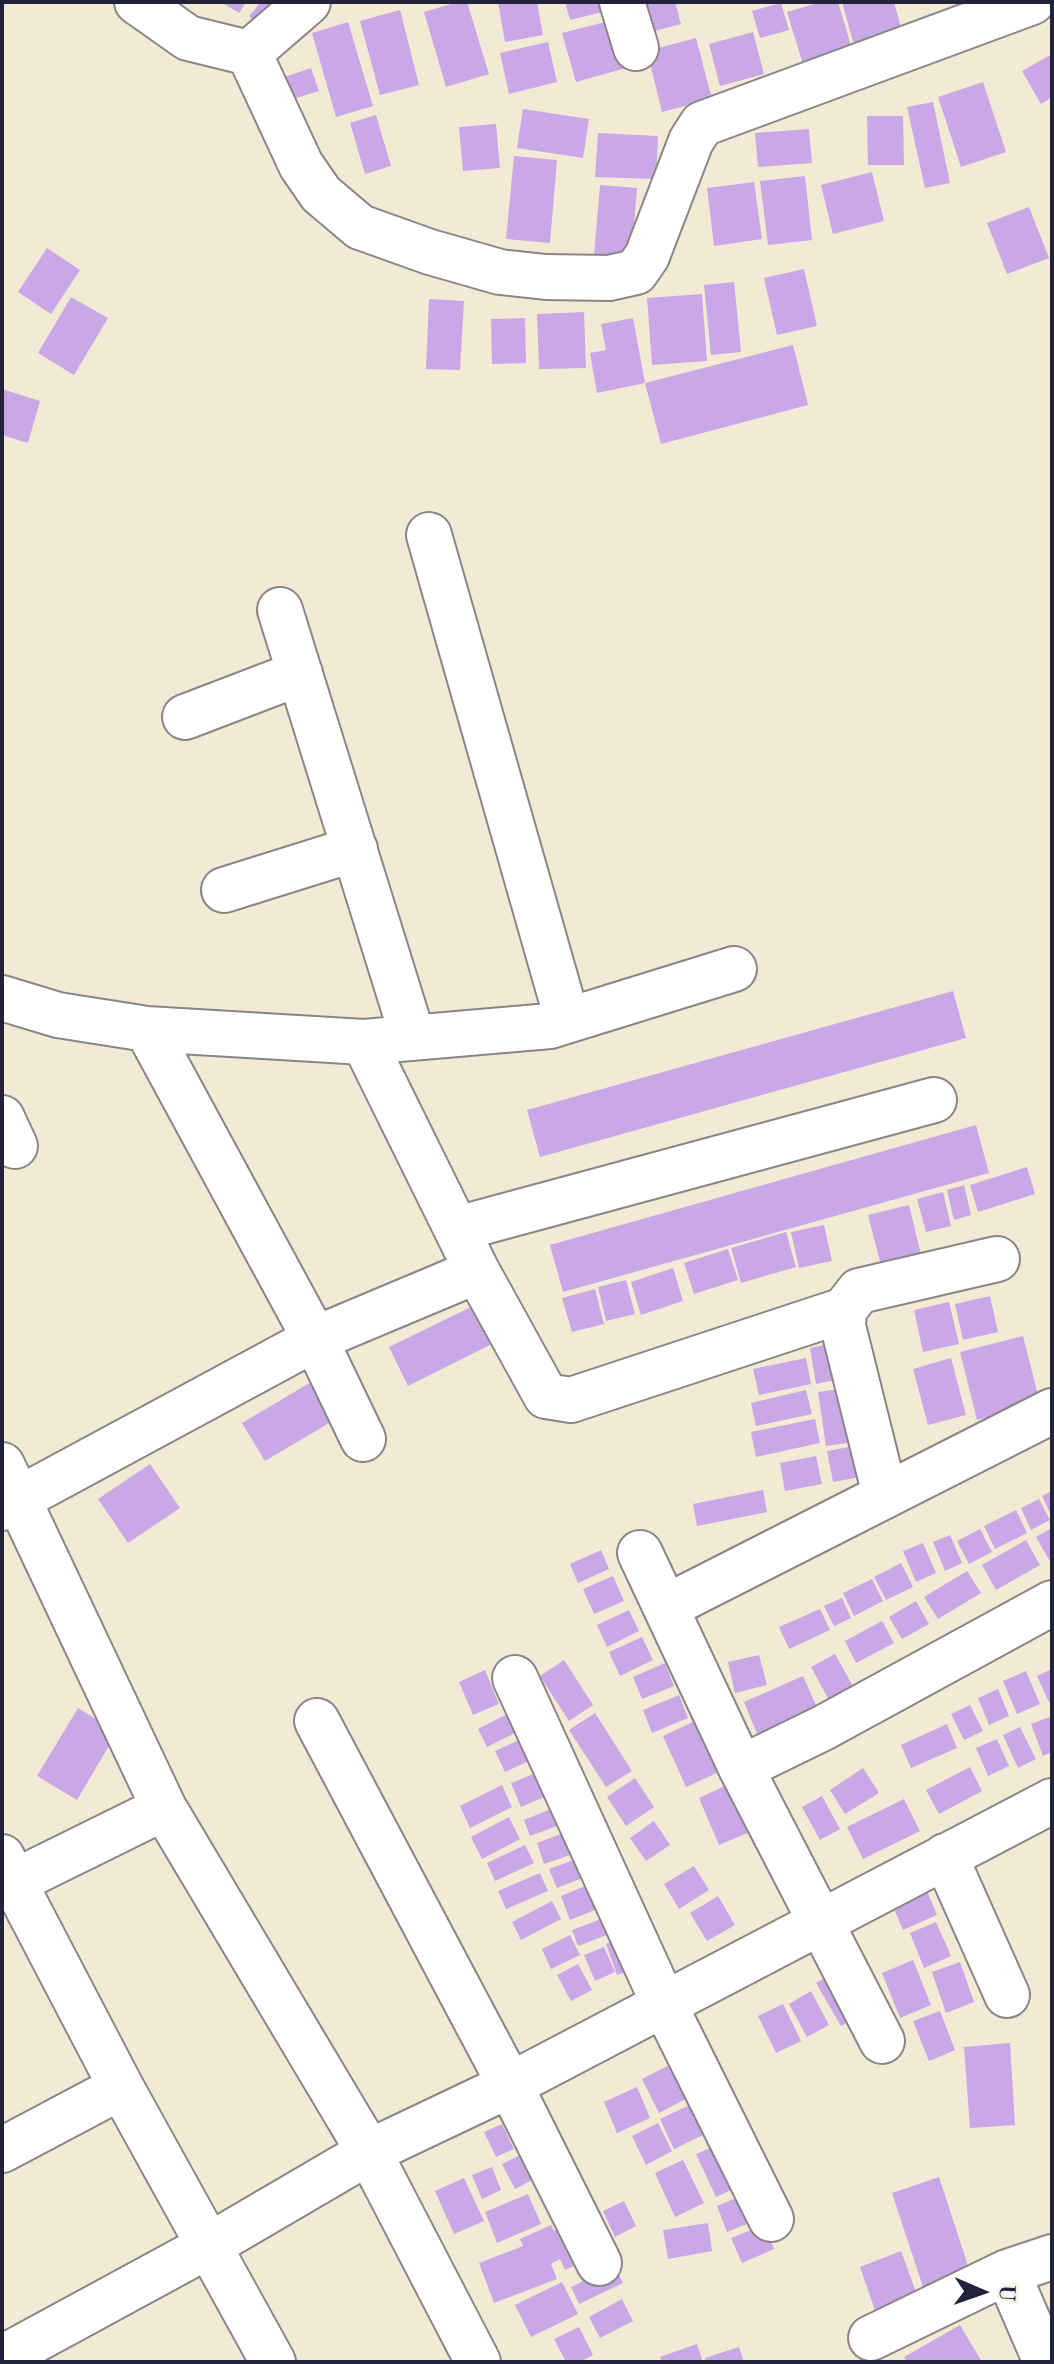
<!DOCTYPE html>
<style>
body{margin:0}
#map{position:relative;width:1054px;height:2364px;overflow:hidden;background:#f2ead4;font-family:"Old Standard TT",serif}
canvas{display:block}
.frame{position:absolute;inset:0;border:4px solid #22223b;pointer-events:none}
.north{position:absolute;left:942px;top:2252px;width:80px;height:80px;-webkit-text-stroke:6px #f7f3e8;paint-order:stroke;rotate:92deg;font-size:22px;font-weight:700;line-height:32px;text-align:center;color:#22223b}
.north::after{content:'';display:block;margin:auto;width:28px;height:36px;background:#22223b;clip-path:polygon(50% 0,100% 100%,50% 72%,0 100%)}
</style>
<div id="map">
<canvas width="1054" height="2364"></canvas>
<div class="frame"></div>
<div class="north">U</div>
</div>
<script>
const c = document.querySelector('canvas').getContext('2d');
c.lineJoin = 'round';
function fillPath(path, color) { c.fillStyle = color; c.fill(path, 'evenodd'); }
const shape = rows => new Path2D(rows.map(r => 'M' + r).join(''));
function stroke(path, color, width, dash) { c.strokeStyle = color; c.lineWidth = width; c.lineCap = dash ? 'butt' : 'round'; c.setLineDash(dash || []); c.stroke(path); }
const building = shape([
 [221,2,246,2,239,13],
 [261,2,286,2,264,28,249,16],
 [458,2,467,2,489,74,446,87,424,12],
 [498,2,537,2,543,35,505,42],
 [565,2,605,2,607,11,570,20],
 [630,2,675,2,681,24,639,35],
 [821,2,838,2,852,49,803,64,787,12],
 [842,2,894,2,903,35,855,49],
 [781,3,789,30,760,38,752,11],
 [400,10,419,85,380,95,360,21],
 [613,20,626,68,576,82,562,33],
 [348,22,373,106,336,117,312,33],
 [753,32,764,74,720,86,709,44],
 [696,38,712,99,662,112,647,51],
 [548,42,557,82,509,94,500,53],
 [1052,54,1052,97,1041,104,1022,71],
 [311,68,319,91,293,99,285,77],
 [983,82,1006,152,961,167,938,97],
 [933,102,950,183,925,188,907,107],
 [523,109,589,119,583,158,517,148],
 [376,115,391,166,365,174,350,123],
 [867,116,903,116,904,165,868,165],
 [496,124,500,168,463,171,459,127],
 [809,129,812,163,758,167,755,133],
 [598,133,658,136,656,179,595,177],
 [514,156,557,160,550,243,506,239],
 [872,172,884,221,833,234,821,185],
 [805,176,812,240,768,245,760,181],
 [754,182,762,239,714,246,707,188],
 [600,185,637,188,631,259,594,256],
 [1029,207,1049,258,1007,274,987,223],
 [47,248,80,270,51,314,18,292],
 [804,269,817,326,777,335,764,278],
 [734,282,741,352,711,355,704,285],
 [702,294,707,361,652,365,647,298],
 [71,297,108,318,74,375,38,353],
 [429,299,464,301,460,370,426,369],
 [584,312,586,368,539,369,537,314],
 [525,318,526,363,492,364,491,319],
 [633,318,645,383,597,393,590,353,606,350,601,324],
 [793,345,808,405,661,444,645,383],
 [2,389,40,401,28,443,2,435],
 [953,991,966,1038,540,1157,527,1110],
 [976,1125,989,1173,563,1292,550,1245],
 [1027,1167,1035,1194,978,1212,970,1185],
 [964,1185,971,1215,954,1220,947,1190],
 [943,1192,951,1226,926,1232,917,1199],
 [909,1205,923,1263,883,1273,868,1215],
 [824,1225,832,1261,799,1268,791,1232],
 [786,1232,796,1267,741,1283,731,1248],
 [728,1249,738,1280,694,1294,684,1263],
 [673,1268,683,1301,641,1315,631,1282],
 [626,1280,635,1314,606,1321,598,1287],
 [595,1289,604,1324,572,1332,562,1298],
 [990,1296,998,1332,963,1340,955,1304],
 [949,1302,959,1344,923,1352,914,1310],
 [473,1306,492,1344,408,1386,389,1347],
 [1023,1336,1040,1403,977,1420,960,1352],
 [839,1342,846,1378,816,1384,810,1348],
 [806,1358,811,1384,759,1395,753,1369],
 [951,1358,966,1415,928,1425,913,1369],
 [318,1378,341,1416,265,1461,242,1423],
 [845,1388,854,1442,826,1446,818,1392],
 [806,1390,812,1414,756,1426,751,1403],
 [815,1419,820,1443,756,1457,751,1432],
 [866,1444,872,1475,833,1482,827,1451],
 [816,1456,822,1484,785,1491,780,1463],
 [150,1464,180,1508,128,1543,98,1499],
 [763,1490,767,1512,697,1526,693,1504],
 [1052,1491,1052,1517,1042,1496],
 [1039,1499,1050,1520,1031,1530,1021,1508],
 [1016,1510,1027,1533,995,1549,984,1526],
 [1052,1528,1052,1565,1036,1537],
 [980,1529,992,1552,969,1564,957,1541],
 [950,1535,962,1563,945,1571,933,1542],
 [1026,1540,1040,1565,996,1590,982,1565],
 [923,1543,936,1573,916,1582,903,1551],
 [601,1550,609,1569,578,1583,570,1564],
 [901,1563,913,1587,886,1600,874,1577],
 [967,1571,981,1593,938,1619,924,1597],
 [613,1576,624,1601,594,1614,583,1589],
 [872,1579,883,1601,854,1616,843,1593],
 [842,1598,851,1618,834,1626,824,1606],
 [916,1601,929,1624,902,1639,889,1617],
 [820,1609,830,1630,789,1649,779,1627],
 [629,1610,639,1631,607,1647,597,1625],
 [882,1621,894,1643,856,1663,845,1641],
 [642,1637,653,1660,620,1676,609,1652],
 [835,1654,854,1688,830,1702,811,1667],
 [759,1655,767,1685,735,1693,728,1662],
 [564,1660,593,1705,569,1721,540,1676],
 [665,1663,674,1686,642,1699,633,1677],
 [1052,1669,1052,1701,1049,1702,1037,1676],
 [485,1670,499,1704,473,1715,459,1682],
 [1026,1671,1040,1704,1017,1714,1003,1681],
 [803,1676,823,1721,763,1748,744,1702],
 [998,1689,1009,1716,989,1725,978,1698],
 [679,1695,688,1718,652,1733,643,1710],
 [970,1705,983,1731,964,1740,951,1714],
 [78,1708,117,1732,77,1800,37,1776],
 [515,1710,525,1728,487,1747,478,1729],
 [595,1713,632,1771,606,1787,569,1730],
 [1050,1717,1052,1752,1043,1756,1031,1724],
 [695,1721,719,1772,686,1787,663,1736],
 [947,1724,957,1748,911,1768,901,1745],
 [1020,1727,1036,1759,1018,1768,1003,1735],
 [530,1735,540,1756,505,1772,495,1751],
 [997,1739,1009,1766,988,1776,976,1748],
 [970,1767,982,1791,939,1814,926,1790],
 [863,1768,879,1793,845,1814,830,1790],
 [541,1771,551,1794,521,1807,511,1783],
 [635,1778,654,1807,626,1826,607,1797],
 [729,1784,750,1832,719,1845,699,1798],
 [502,1785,512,1807,470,1828,460,1806],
 [822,1796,840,1829,820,1840,802,1807],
 [904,1799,920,1831,863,1859,847,1827],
 [558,1806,565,1823,530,1836,524,1820],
 [509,1817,520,1839,482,1859,471,1837],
 [654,1821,670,1845,646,1861,630,1838],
 [571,1830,579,1852,544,1864,537,1843],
 [525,1845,534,1863,495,1881,487,1863],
 [582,1857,590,1875,557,1888,549,1869],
 [694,1866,709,1890,679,1909,664,1884],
 [540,1873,548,1891,506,1909,498,1891],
 [592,1883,602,1907,570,1920,561,1896],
 [925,1886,937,1915,903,1930,891,1901],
 [718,1896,735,1925,707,1941,690,1913],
 [552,1901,561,1919,521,1940,512,1922],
 [617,1913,623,1929,578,1946,572,1930],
 [936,1922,951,1956,924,1968,910,1933],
 [570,1935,580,1955,551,1969,542,1949],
 [632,1935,642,1966,617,1975,606,1944],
 [604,1947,615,1972,595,1981,584,1955],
 [913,1960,931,2005,900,2018,882,1973],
 [960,1962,974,2002,946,2013,932,1972],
 [578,1964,592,1990,571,2001,557,1975],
 [831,1974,856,2017,841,2026,816,1983],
 [811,1991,829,2025,807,2037,789,2004],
 [783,2004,801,2041,776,2053,758,2016],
 [940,2011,955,2050,929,2061,913,2021],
 [1010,2043,1015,2125,970,2128,964,2047],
 [685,2057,701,2091,659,2113,642,2079],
 [637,2087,650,2118,617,2133,604,2102],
 [702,2099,716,2129,674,2149,660,2119],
 [658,2123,672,2151,646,2165,632,2136],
 [502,2124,514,2149,496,2157,484,2132],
 [728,2140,747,2183,716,2197,696,2154],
 [522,2154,534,2179,515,2189,502,2164],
 [683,2160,704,2203,675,2217,655,2173],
 [492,2167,501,2190,482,2199,472,2175],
 [939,2177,972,2278,925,2293,892,2193],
 [464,2178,484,2221,454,2234,435,2191],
 [753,2191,764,2217,727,2232,717,2206],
 [528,2194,541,2224,497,2243,485,2212],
 [624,2201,636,2226,615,2237,603,2211],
 [575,2222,591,2258,565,2270,560,2259,551,2264,557,2279,494,2303,479,2263,523,2246,520,2239,551,2225,554,2231],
 [708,2223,712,2251,668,2259,663,2230],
 [764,2225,774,2249,742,2263,731,2238],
 [901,2251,919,2300,877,2316,860,2267],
 [614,2266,623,2283,579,2304,571,2287],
 [562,2282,578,2314,531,2337,515,2305],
 [622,2299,633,2321,600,2338,589,2317],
 [960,2325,982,2362,907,2362,904,2357],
 [579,2327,593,2355,580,2362,566,2362,554,2339],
 [697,2344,703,2362,662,2362,660,2357],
 [739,2347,744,2362,706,2362,705,2358]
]);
const minor = shape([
 [137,2,188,38,249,53],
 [308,2,249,53,301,165,321,194,360,227,430,252,500,272,546,277,609,278,636,272,647,256,691,141,702,124,1032,2],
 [622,2,636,48],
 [429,535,567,1019],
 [280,610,413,1038],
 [185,717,300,673],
 [224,890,355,849],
 [2,998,58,1015,147,1029,364,1042,550,1026,734,969],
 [147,1029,315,1339,363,1439],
 [364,1042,477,1271,546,1396,571,1400,844,1310],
 [2,1118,15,1146],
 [457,1229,934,1100],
 [2,1465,164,1808],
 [885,1495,843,1326,844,1310,859,1291,997,1259],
 [2,1508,315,1339,477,1271],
 [640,1553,741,1768],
 [666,1607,1052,1411],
 [515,1678,664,2004,771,2219],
 [317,1721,510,2085,599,2263],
 [945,1856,1007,1995],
 [2,1857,14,1882,164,1808,369,2152,510,2085,1052,1801],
 [14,1882,121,2087,273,2362],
 [882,2041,741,1768,823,1728,1052,1603],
 [2,2150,121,2087],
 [1007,2272,1046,2362],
 [871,2338,1007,2272,1052,2257],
 [2,2358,210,2245,369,2152,478,2362]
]);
fillPath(building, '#caa7e6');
stroke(minor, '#8a8688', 48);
stroke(minor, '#fff', 44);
</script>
